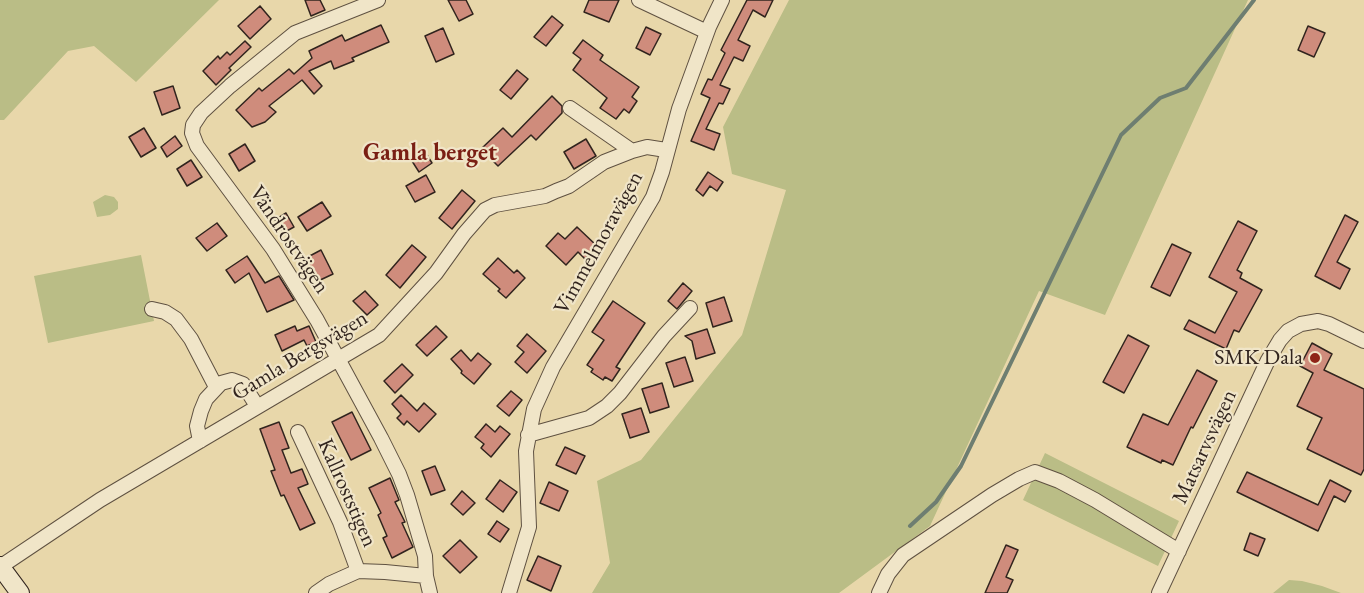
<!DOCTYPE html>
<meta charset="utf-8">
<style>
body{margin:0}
canvas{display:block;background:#e8d7aa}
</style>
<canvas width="1364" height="593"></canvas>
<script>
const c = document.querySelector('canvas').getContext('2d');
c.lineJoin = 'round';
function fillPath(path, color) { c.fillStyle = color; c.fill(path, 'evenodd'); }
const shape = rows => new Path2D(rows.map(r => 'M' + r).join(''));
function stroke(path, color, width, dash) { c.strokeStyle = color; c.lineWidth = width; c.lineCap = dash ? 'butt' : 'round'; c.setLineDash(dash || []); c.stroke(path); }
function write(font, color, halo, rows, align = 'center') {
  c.font = font + ' "EB Garamond",serif'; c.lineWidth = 4.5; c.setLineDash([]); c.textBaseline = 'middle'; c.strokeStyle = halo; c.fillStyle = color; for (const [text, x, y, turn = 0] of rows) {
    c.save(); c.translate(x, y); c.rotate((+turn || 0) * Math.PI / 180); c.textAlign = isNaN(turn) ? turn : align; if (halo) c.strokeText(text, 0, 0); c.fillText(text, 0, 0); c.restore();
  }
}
const green = shape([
 [0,0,219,0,136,82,94,46,68,51,4,120,0,120],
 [789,0,1248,0,1105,315,1039,291,930,526,839,593,592,593,610,563,597,481,641,460,742,335,786,190,732,174,723,127],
 [105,195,114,197,118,202,118,209,110,215,97,217,93,202],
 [141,255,154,321,48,343,34,276],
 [1045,453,1179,521,1158,566,1023,500],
 [1289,580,1302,581,1322,586,1341,593,1273,593]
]);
const stream = shape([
 [910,526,936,502,961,466,1121,135,1160,98,1186,88,1254,0]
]);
const building = shape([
 [305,0,320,0,325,10,311,16,305,0],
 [448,0,466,0,473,14,459,21,448,0],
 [589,0,619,0,609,22,584,12,589,0],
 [747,0,773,0,765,17,753,10,738,40,750,46,743,61,734,57,720,85,730,89,723,104,719,103,706,129,720,134,714,150,691,141,710,98,701,94,708,79,712,80,725,53,721,50,747,0],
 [260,6,271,19,250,39,238,26,260,6],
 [552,16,563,25,546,46,534,37,552,16],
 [381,25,389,42,352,58,354,61,334,69,331,61,309,71,322,86,314,94,302,80,269,106,276,112,265,122,252,127,236,110,259,88,262,91,289,69,294,74,312,58,309,51,342,35,345,41,381,25],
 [1308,26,1325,33,1314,57,1298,50,1308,26],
 [646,27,661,34,650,55,636,48,646,27],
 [443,28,454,54,436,62,425,36,443,28],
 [583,40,603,55,600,60,639,87,632,97,637,101,629,113,624,109,616,119,600,108,607,98,573,70,581,59,573,53,583,40],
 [245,41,251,47,229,68,231,70,216,85,203,71,218,56,220,59,227,52,230,55,245,41],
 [517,70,528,79,511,99,500,90,517,70],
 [173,86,180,108,162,115,154,92,173,86],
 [552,96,562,106,562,113,536,140,531,135,498,166,481,149,503,128,512,137,552,96],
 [144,128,156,148,141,157,129,137,144,128],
 [175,136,182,146,167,157,161,147,175,136],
 [586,139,596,156,574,169,564,152,586,139],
 [245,144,255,161,239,171,229,154,245,144],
 [425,152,432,163,419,172,412,161,425,152],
 [191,160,202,177,187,186,177,169,191,160],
 [708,172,723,182,717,191,710,186,703,196,696,190,708,172],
 [426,175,435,192,415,202,406,186,426,175],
 [462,190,475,201,452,229,439,218,462,190],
 [322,202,331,216,307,231,298,217,322,202],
 [286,213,294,227,283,233,275,220,286,213],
 [1345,215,1358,222,1337,262,1350,269,1340,289,1315,276,1345,215],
 [1238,221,1257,231,1237,270,1242,273,1240,278,1262,290,1239,332,1234,330,1226,349,1184,329,1189,320,1215,333,1237,292,1209,277,1238,221],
 [217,223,227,236,207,251,196,238,217,223],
 [577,227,597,246,585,259,578,252,566,265,546,246,558,233,565,239,577,227],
 [1172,244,1191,253,1170,296,1151,287,1172,244],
 [412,245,426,257,400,288,386,275,412,245],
 [321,250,333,274,316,282,304,259,321,250],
 [247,256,265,283,279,276,294,300,267,312,249,273,235,283,226,270,247,256],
 [498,258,514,273,517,270,525,278,506,298,498,291,500,289,483,274,498,258],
 [683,283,692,291,677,309,668,301,683,283],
 [365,291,378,305,367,315,353,301,365,291],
 [724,297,732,321,713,327,706,303,724,297],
 [613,301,645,323,616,367,620,369,612,381,605,377,603,380,591,372,593,369,587,365,604,340,592,332,613,301],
 [295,326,297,331,309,326,316,342,307,346,304,340,282,351,275,335,295,326],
 [436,326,447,337,427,356,416,345,436,326],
 [707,329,715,353,696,359,692,341,685,336,707,329],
 [527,334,546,351,527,373,515,362,524,352,517,346,527,334],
 [1128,335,1149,346,1124,393,1103,382,1128,335],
 [1312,343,1332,354,1324,370,1364,389,1364,469,1361,475,1307,449,1322,418,1297,406,1313,373,1300,366,1312,343],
 [461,350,471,361,478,353,491,364,474,384,461,373,462,371,451,359,461,350],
 [685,357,693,381,674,387,666,363,685,357],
 [402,364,413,375,395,393,384,381,402,364],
 [1197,370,1217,381,1193,428,1191,427,1173,465,1162,460,1161,463,1127,447,1143,414,1168,425,1197,370],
 [662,383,669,407,650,413,642,389,662,383],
 [511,391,522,400,509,416,497,406,511,391],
 [401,395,417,411,424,403,436,414,419,432,407,421,404,425,397,418,401,414,392,404,401,395],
 [641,408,649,432,630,438,622,414,641,408],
 [352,412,371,450,351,460,332,422,352,412],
 [279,422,289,448,282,450,291,473,302,469,308,484,298,488,315,523,300,530,284,495,281,496,271,471,275,470,260,429,279,422],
 [486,424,495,432,500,426,510,434,491,457,481,448,484,444,475,437,486,424],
 [565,447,585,456,576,474,556,465,565,447],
 [435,466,445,490,431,495,422,471,435,466],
 [1247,472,1318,505,1330,480,1351,491,1345,502,1334,496,1318,531,1237,492,1247,472],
 [390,478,399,500,395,502,405,522,402,523,413,547,392,558,383,538,387,536,378,515,381,513,369,488,390,478],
 [500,480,517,492,503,512,486,499,500,480],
 [549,482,568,491,559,511,540,503,549,482],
 [462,491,475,503,463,515,451,504,462,491],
 [497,521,509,529,500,542,488,534,497,521],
 [1250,533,1265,539,1258,556,1244,550,1250,533],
 [460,540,477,557,460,573,443,556,460,540],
 [1006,545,1018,550,1006,577,1013,580,1007,593,985,593,1006,545],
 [538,556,561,566,551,591,527,580,538,556]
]);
const street = shape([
 [378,0,295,33,230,86,201,113,193,125,192,133,197,146,273,249,317,320,381,438,399,474,407,495,425,556,426,576,430,593],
 [639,0,707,32],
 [570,108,632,151],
 [152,309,165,312,176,319,191,339,216,387],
 [298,432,340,522,358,571],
 [528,435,589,418,607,406,620,393,664,336,690,308],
 [200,441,197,426,201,411,206,399,221,383,232,380,243,384,257,406],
 [0,567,100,500,379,335,436,273,464,234,485,210,495,205,545,196,556,191,569,186,604,162,632,151,647,147,666,150],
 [316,593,329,584,358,571,385,572,426,576],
 [509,593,529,527,526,451,534,409,553,367,653,197,662,172,679,109,709,27,722,0],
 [879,593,888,574,903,555,992,495,1019,479,1035,472,1059,481,1095,500,1179,551],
 [1159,593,1268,360,1280,340,1288,331,1301,324,1318,321,1329,324,1364,341]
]);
const secondary = shape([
 [0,566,20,593]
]);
const markers = [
 [1315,358,6,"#8f2418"]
];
const streetNames = [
 ["Vändrostvägen",289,240,56],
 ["Vimmelmoravägen",599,243,-61],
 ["Gamla Bergsvägen",300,356,-31],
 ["Matsarvsvägen",1205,447,-65],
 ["Kallroststigen",347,493,66]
];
const poiNames = [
 ["SMK Dala",1303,358]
];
const neighbourhoodNames = [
 ["Gamla berget",430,153]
];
fillPath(green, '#babd86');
stroke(stream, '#6e7e71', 4);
fillPath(building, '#cf8c7c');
stroke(building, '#31241e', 1.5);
stroke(street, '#5f5141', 16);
stroke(secondary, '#31241e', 20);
stroke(street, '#f0e5c8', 14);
stroke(secondary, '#f0e5c8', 18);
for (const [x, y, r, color] of markers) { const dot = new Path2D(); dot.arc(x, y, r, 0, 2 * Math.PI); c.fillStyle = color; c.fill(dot); stroke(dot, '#f0e5c8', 2); }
write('22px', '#31241e', '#f0e5c8', streetNames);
write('22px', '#31241e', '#f0e5c8', poiNames, 'right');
write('bold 24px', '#7a1f14', '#f0e5c8', neighbourhoodNames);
</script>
